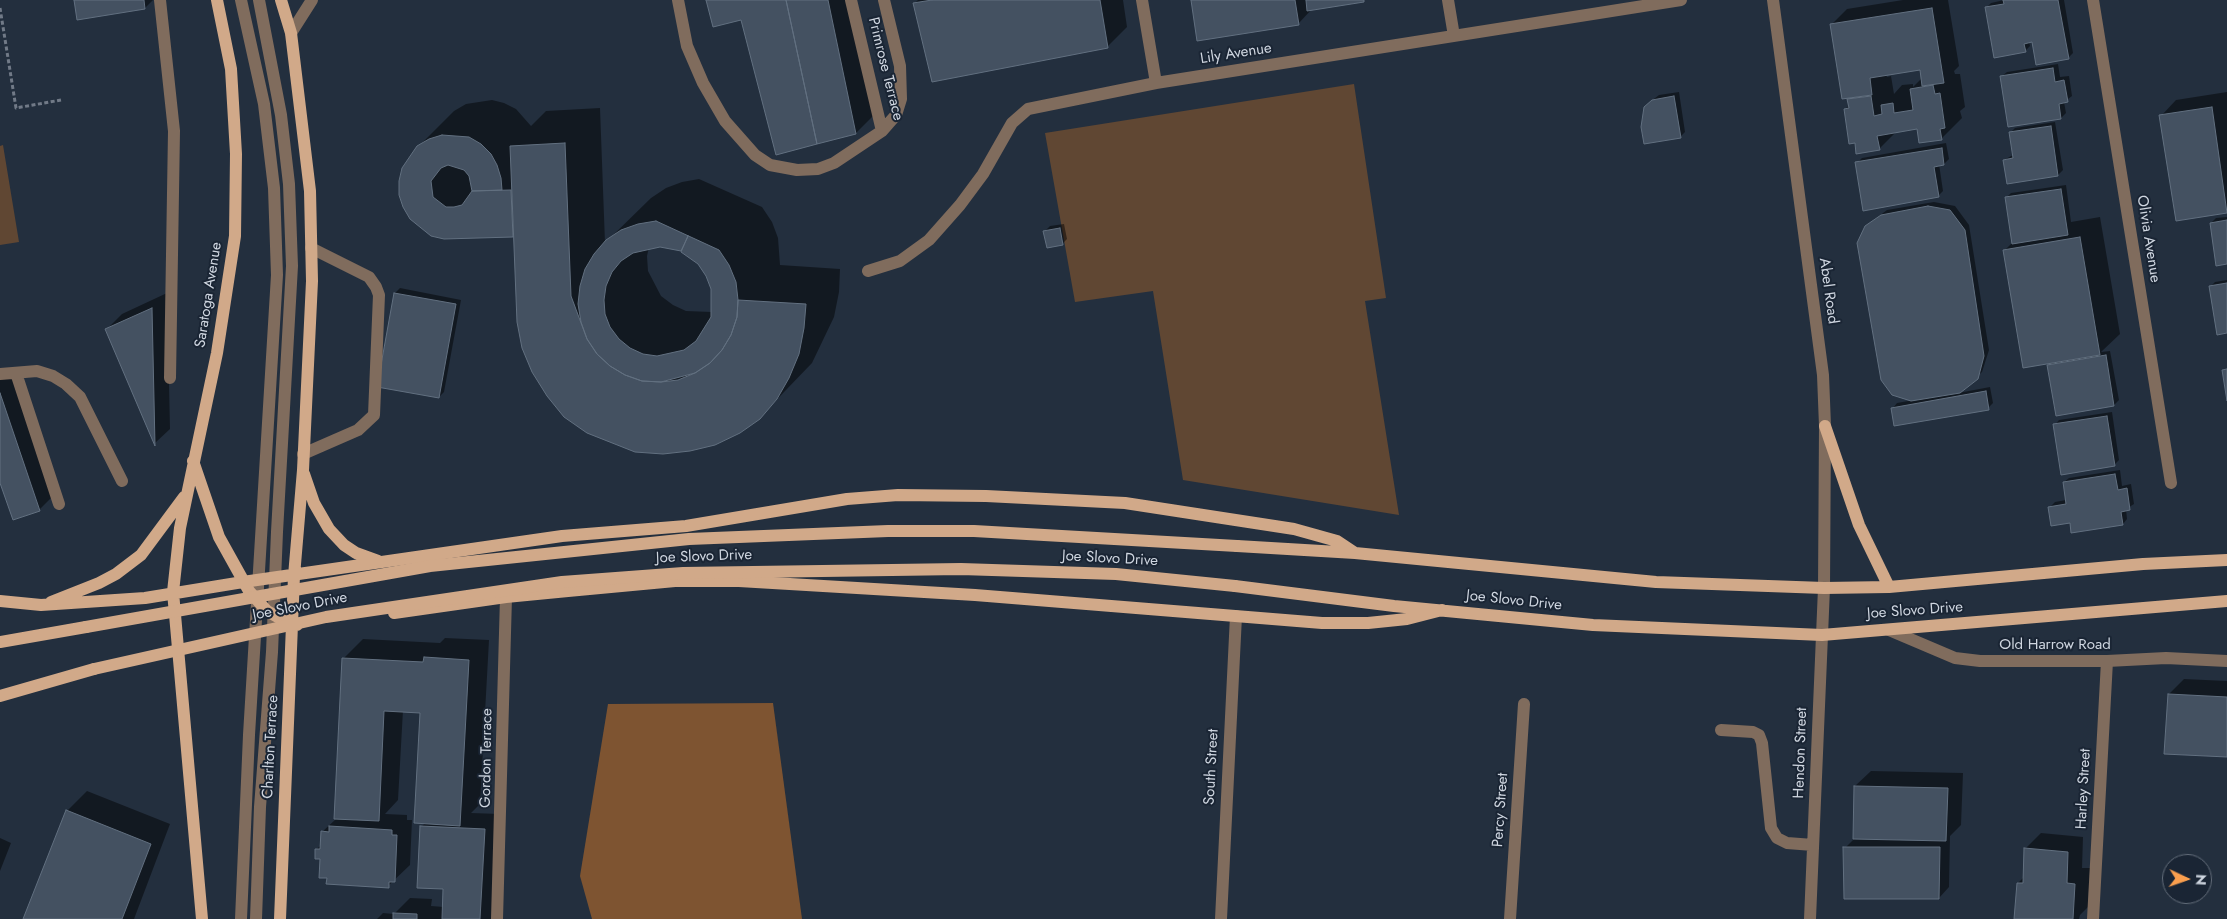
<!DOCTYPE html>
<style>
body{margin:0}
#map{position:relative;width:2227px;height:919px;overflow:hidden;background:#232f3e;font-family:Jost,sans-serif}
canvas{display:block}
.north{position:absolute;left:2162px;top:854px;width:50px;height:50px;box-sizing:border-box;background:#1a2534;border:1px solid #626c79;border-radius:50%;rotate:93deg;font-size:14px;font-weight:700;line-height:20px;text-align:center;color:#cfd6e0}
.north::after{content:'';display:block;margin:auto;width:18px;height:22px;background:#fa9f4e;clip-path:polygon(50% 0,100% 100%,50% 72%,0 100%)}
</style>
<div id="map">
<canvas width="2227" height="919"></canvas>
<div class="north">N</div>
</div>
<script>
const c = document.querySelector('canvas').getContext('2d');
c.lineJoin = 'round';
function fillPath(path, color) { c.fillStyle = color; c.fill(path, 'evenodd'); }
const shape = rows => new Path2D(rows.map(r => 'M' + r).join(''));
function stroke(path, color, width, dash) { c.strokeStyle = color; c.lineWidth = width; c.lineCap = dash ? 'butt' : 'round'; c.setLineDash(dash || []); c.stroke(path); }
function write(font, color, halo, rows, align = 'center') {
  c.font = font + ' Jost,sans-serif'; c.lineWidth = 4; c.setLineDash([]); c.textBaseline = 'middle'; c.strokeStyle = halo; c.fillStyle = color; for (const [text, x, y, turn = 0] of rows) {
    c.save(); c.translate(x, y); c.rotate((+turn || 0) * Math.PI / 180); c.textAlign = isNaN(turn) ? turn : align; if (halo) c.strokeText(text, 0, 0); c.fillText(text, 0, 0); c.restore();
  }
}
const green = shape([
 [1354,84,1386,298,1365,301,1399,515,1183,480,1153,291,1075,302,1045,133],
 [3,145,19,242,0,245,0,146]
]);
const forest = shape([
 [773,703,802,919,592,919,580,876,608,704]
]);
const shadow = shape([
 [76,0,153,0,145,8],
 [707,0,852,0,876,113,856,133,742,19],
 [918,0,1123,0,1127,27,1107,47,915,3],
 [1192,0,1365,0,1312,9,1298,24],
 [1903,0,1948,0,1959,66,1954,71,1955,74,1960,74,1965,107,1960,111,1962,118,1941,139,1918,128,1897,131,1879,149,1856,142,1845,109,1850,105,1849,100,1852,97,1832,24,1847,9],
 [1921,68,1922,78,1913,87,1913,84,1902,85,1894,94,1891,76,1887,77,1886,74],
 [2064,0,2073,53,2068,58,2033,41,2029,42,2030,46,2025,51,1986,8,1991,3,2004,0],
 [2058,64,2060,77,2069,76,2072,96,2064,102,2066,113,2061,118,2002,76,2007,72],
 [1679,92,1685,132,1680,137,1650,102,1659,95],
 [2227,92,2227,212,2177,220,2161,116,2176,100],
 [492,100,504,103,516,109,531,126,546,111,600,108,605,243,651,198,666,188,682,182,699,179,762,207,772,222,778,238,780,265,840,269,839,292,834,317,812,363,759,418,663,453,514,236,445,238,418,147,454,111,466,104],
 [660,245,682,251,699,263,713,289,712,312,686,311,673,305,661,296,648,271,647,256,649,247],
 [2055,122,2063,170,2058,175,2004,160,2013,155,2010,133,2015,128],
 [1946,143,1949,159,1944,164,1939,164,1943,191,1938,196,1857,163,1862,158],
 [2066,185,2071,222,2100,217,2120,334,2101,352,2110,351,2119,400,2114,405,2057,415,2049,365,2052,362,2005,250,2013,242,2006,198,2011,193],
 [1934,202,1955,206,1969,225,1989,350,1982,372,1958,393,1990,387,1993,403,1988,408,1893,408,1897,403,1914,400,1866,226,1887,210],
 [2227,217,2227,263,2211,223,2216,218],
 [1064,224,1067,239,1062,244,1045,231,1050,226],
 [2227,280,2227,332,2210,287,2215,282],
 [400,288,461,300,444,392,439,397,395,293],
 [167,293,170,429,155,443,106,330,122,314],
 [12,368,55,494,39,510,0,479,0,372],
 [2112,412,2119,460,2114,465,2055,425,2059,420],
 [2120,470,2122,486,2131,484,2134,504,2126,509,2127,519,2123,524,2071,522,2050,507,2055,502,2066,500,2064,482,2069,478],
 [445,638,489,640,480,804,471,813,500,814,494,919,377,919,383,913,394,914,410,898,432,899,431,906,444,907,445,888,422,826,425,823,422,711,403,710,398,800,385,814,407,815,407,820,412,820,410,865,388,886,328,877,317,849,322,844,322,832,336,819,343,659,363,639,440,643],
 [2184,679,2227,681,2227,756,2169,694],
 [1871,771,1963,773,1961,825,1950,836,1949,887,1939,898,1845,848,1854,839,1855,786],
 [87,791,170,824,134,919,25,919,67,811],
 [2041,833,2083,837,2082,868,2090,868,2088,907,2080,915,2079,919,2015,919,2018,883,2024,877,2025,849],
 [0,838,11,843,0,871]
]);
const building = shape([
 [74,0,144,0,145,9,77,20,74,0],
 [706,0,786,0,817,144,776,155,741,20,713,27,706,0],
 [786,0,828,0,856,134,817,144,786,0],
 [932,0,1100,0,1108,48,932,82,913,3,932,0],
 [1191,0,1295,0,1299,25,1197,41,1191,0],
 [1306,0,1364,0,1364,2,1307,11,1306,0],
 [2003,0,2058,0,2069,59,2036,65,2032,42,2024,44,2026,52,1994,58,1985,7,2004,4,2003,0],
 [1932,8,1944,83,1922,86,1920,70,1870,78,1872,95,1842,99,1830,24,1932,8],
 [2053,68,2055,82,2064,80,2068,102,2059,104,2061,119,2008,127,2000,76,2053,68],
 [1933,85,1935,94,1940,93,1945,128,1940,129,1942,140,1919,143,1917,129,1877,136,1880,150,1856,154,1855,143,1849,144,1844,109,1849,108,1847,99,1871,96,1874,116,1882,114,1881,105,1893,103,1894,113,1913,110,1910,89,1933,85],
 [1674,96,1681,138,1644,144,1641,127,1644,107,1652,100,1674,96],
 [2212,107,2227,213,2176,221,2159,115,2212,107],
 [2051,126,2058,176,2007,184,2003,160,2013,158,2009,132,2051,126],
 [442,135,469,137,481,144,491,154,497,165,501,178,502,190,472,191,469,176,464,170,448,165,441,168,431,181,433,197,446,207,454,207,462,205,472,191,511,190,513,237,444,239,431,236,410,219,403,207,399,195,399,181,402,168,417,146,429,139,442,135],
 [565,143,571,296,587,339,597,354,610,366,625,375,642,381,661,382,678,380,695,373,710,363,722,350,731,335,737,317,738,300,806,304,804,328,799,354,789,378,777,399,760,419,740,433,715,445,690,451,663,454,635,452,587,433,564,417,547,396,532,372,522,348,517,322,510,146,565,143],
 [1942,148,1944,165,1934,167,1939,197,1863,211,1855,162,1942,148],
 [2061,189,2068,235,2012,244,2005,197,2061,189],
 [1928,206,1950,210,1965,230,1984,356,1978,379,1960,393,1911,401,1892,395,1881,380,1857,243,1865,226,1881,215,1928,206],
 [2227,220,2227,264,2216,266,2210,223,2227,220],
 [656,221,719,250,729,265,736,282,738,300,737,317,731,335,722,350,710,363,695,373,661,382,642,381,625,375,610,366,597,354,587,339,581,322,578,304,580,286,585,269,594,254,606,240,621,230,638,224,656,221],
 [688,236,681,252,698,264,706,276,711,289,711,317,696,341,684,350,657,356,643,354,630,348,619,339,610,327,605,314,604,300,606,286,612,272,621,261,633,253,660,247,681,251,688,236],
 [1060,228,1063,245,1047,248,1043,231,1060,228],
 [2080,237,2100,355,2023,368,2003,250,2080,237],
 [2227,283,2227,333,2217,335,2209,286,2227,283],
 [394,293,456,304,439,398,377,387,394,293],
 [152,308,155,446,105,329,152,308],
 [2106,355,2114,406,2056,416,2047,365,2106,355],
 [2227,369,2227,401,2222,370,2227,369],
 [1986,391,1989,410,1894,426,1891,408,1986,391],
 [0,393,40,511,13,520,0,483,0,393],
 [2107,416,2115,466,2061,475,2053,424,2107,416],
 [2115,474,2118,490,2127,488,2130,510,2121,512,2123,525,2071,533,2070,523,2051,526,2048,507,2066,504,2063,482,2115,474],
 [424,657,469,660,460,826,414,823,420,713,384,711,379,821,334,819,342,658,423,662,424,657],
 [2168,694,2227,697,2227,757,2164,754,2168,694],
 [1854,786,1948,788,1946,841,1853,839,1854,786],
 [66,810,151,844,122,919,23,919,66,810],
 [329,826,392,830,392,835,397,835,395,882,389,882,389,888,326,884,327,878,319,878,320,859,315,859,315,849,320,849,321,831,329,832,329,826],
 [420,826,485,829,480,919,442,919,443,889,417,888,420,826],
 [1843,847,1940,847,1939,899,1844,899,1843,847],
 [2024,848,2068,852,2067,883,2075,884,2073,919,2014,919,2017,883,2023,883,2024,848],
 [393,913,417,914,417,919,393,919,393,913]
]);
const path = shape([
 [0,8,16,108,61,100]
]);
const minor = shape([
 [160,0,174,131,170,378],
 [678,0,687,46,703,83,725,121,755,155,770,165,797,170,818,169,834,163,882,131,896,115,901,99,900,66,884,0],
 [851,0,882,131],
 [1142,0,1156,83],
 [1448,0,1454,36],
 [1773,0,1823,375,1825,426,1824,588,1810,919],
 [2093,0,2171,483],
 [291,33,312,0],
 [868,271,900,261,929,240,960,205,983,174,1012,123,1028,109,1156,83,1681,0],
 [16,373,59,504],
 [0,374,37,371,53,376,66,384,80,397,122,481],
 [303,454,358,430,374,415,379,295,376,287,369,277,311,248],
 [1889,630,1955,658,1980,661,2107,661,2166,658,2227,661],
 [1721,730,1753,732,1759,735,1762,743,1771,828,1777,838,1787,843,1813,845],
 [241,919,249,735,277,275,274,188,264,104,241,0],
 [256,919,260,807,272,652,277,532,292,266,289,184,281,115,259,0],
 [497,919,506,597],
 [1221,919,1236,616],
 [1510,919,1524,704],
 [2093,919,2107,661]
]);
const major = shape([
 [1825,426,1859,525,1889,587],
 [193,461,219,537,249,591,267,611,292,625,297,625],
 [304,474,314,503,329,529,344,545,356,553,378,561],
 [1237,546,1355,553,1656,582,1824,588,1889,587,2143,564,2227,560],
 [1235,586,1394,606,1593,625,1822,635,2227,601],
 [0,601,41,605,145,598,243,582,562,536,686,526,847,499,898,495,986,496,1125,503,1294,529,1337,541,1355,553],
 [51,602,99,583,116,574,141,555,184,497],
 [394,613,506,597,568,591,675,581,739,581,975,595,1322,623,1368,623,1407,619,1442,610],
 [0,642,86,627],
 [0,696,94,669],
 [202,919,173,592,180,528,217,353,235,236,236,154,231,69,217,0],
 [280,919,294,576,303,470,312,281,310,191,291,33,281,0]
]);
const majorBridge = shape([
 [86,627,430,566,689,539,888,531,974,531,1237,546],
 [94,669,326,617,562,582,683,573,961,569,1116,574,1235,586]
]);
const streetNames = [
 ["Lily Avenue",1236,54,-9],
 ["Primrose Terrace",885,69,76],
 ["Olivia Avenue",2148,239,81],
 ["Abel Road",1828,291,82],
 ["Saratoga Avenue",209,295,-81],
 ["Joe Slovo Drive",704,557,-2],
 ["Joe Slovo Drive",1110,559,3],
 ["Joe Slovo Drive",1514,601,6],
 ["Joe Slovo Drive",300,607,-11],
 ["Joe Slovo Drive",1915,611,-4],
 ["Old Harrow Road",2055,645],
 ["Charlton Terrace",271,747,-87],
 ["Hendon Street",1801,753,-88],
 ["Gordon Terrace",487,758,-89],
 ["South Street",1212,767,-87],
 ["Harley Street",2084,789,-87],
 ["Percy Street",1501,810,-86]
];
fillPath(green, '#604733');
fillPath(forest, '#7e5431');
fillPath(shadow, '#0007');
fillPath(building, '#445161');
stroke(building, '#627080', 1);
stroke(path, '#717a87', 3, [4, 2.5]);
stroke(minor, '#806c5d', 12);
stroke(major, '#d1a989', 12);
stroke(majorBridge, '#d1a989', 12);
write('15px', '#cfd6e0', '#1a2534', streetNames);
</script>
